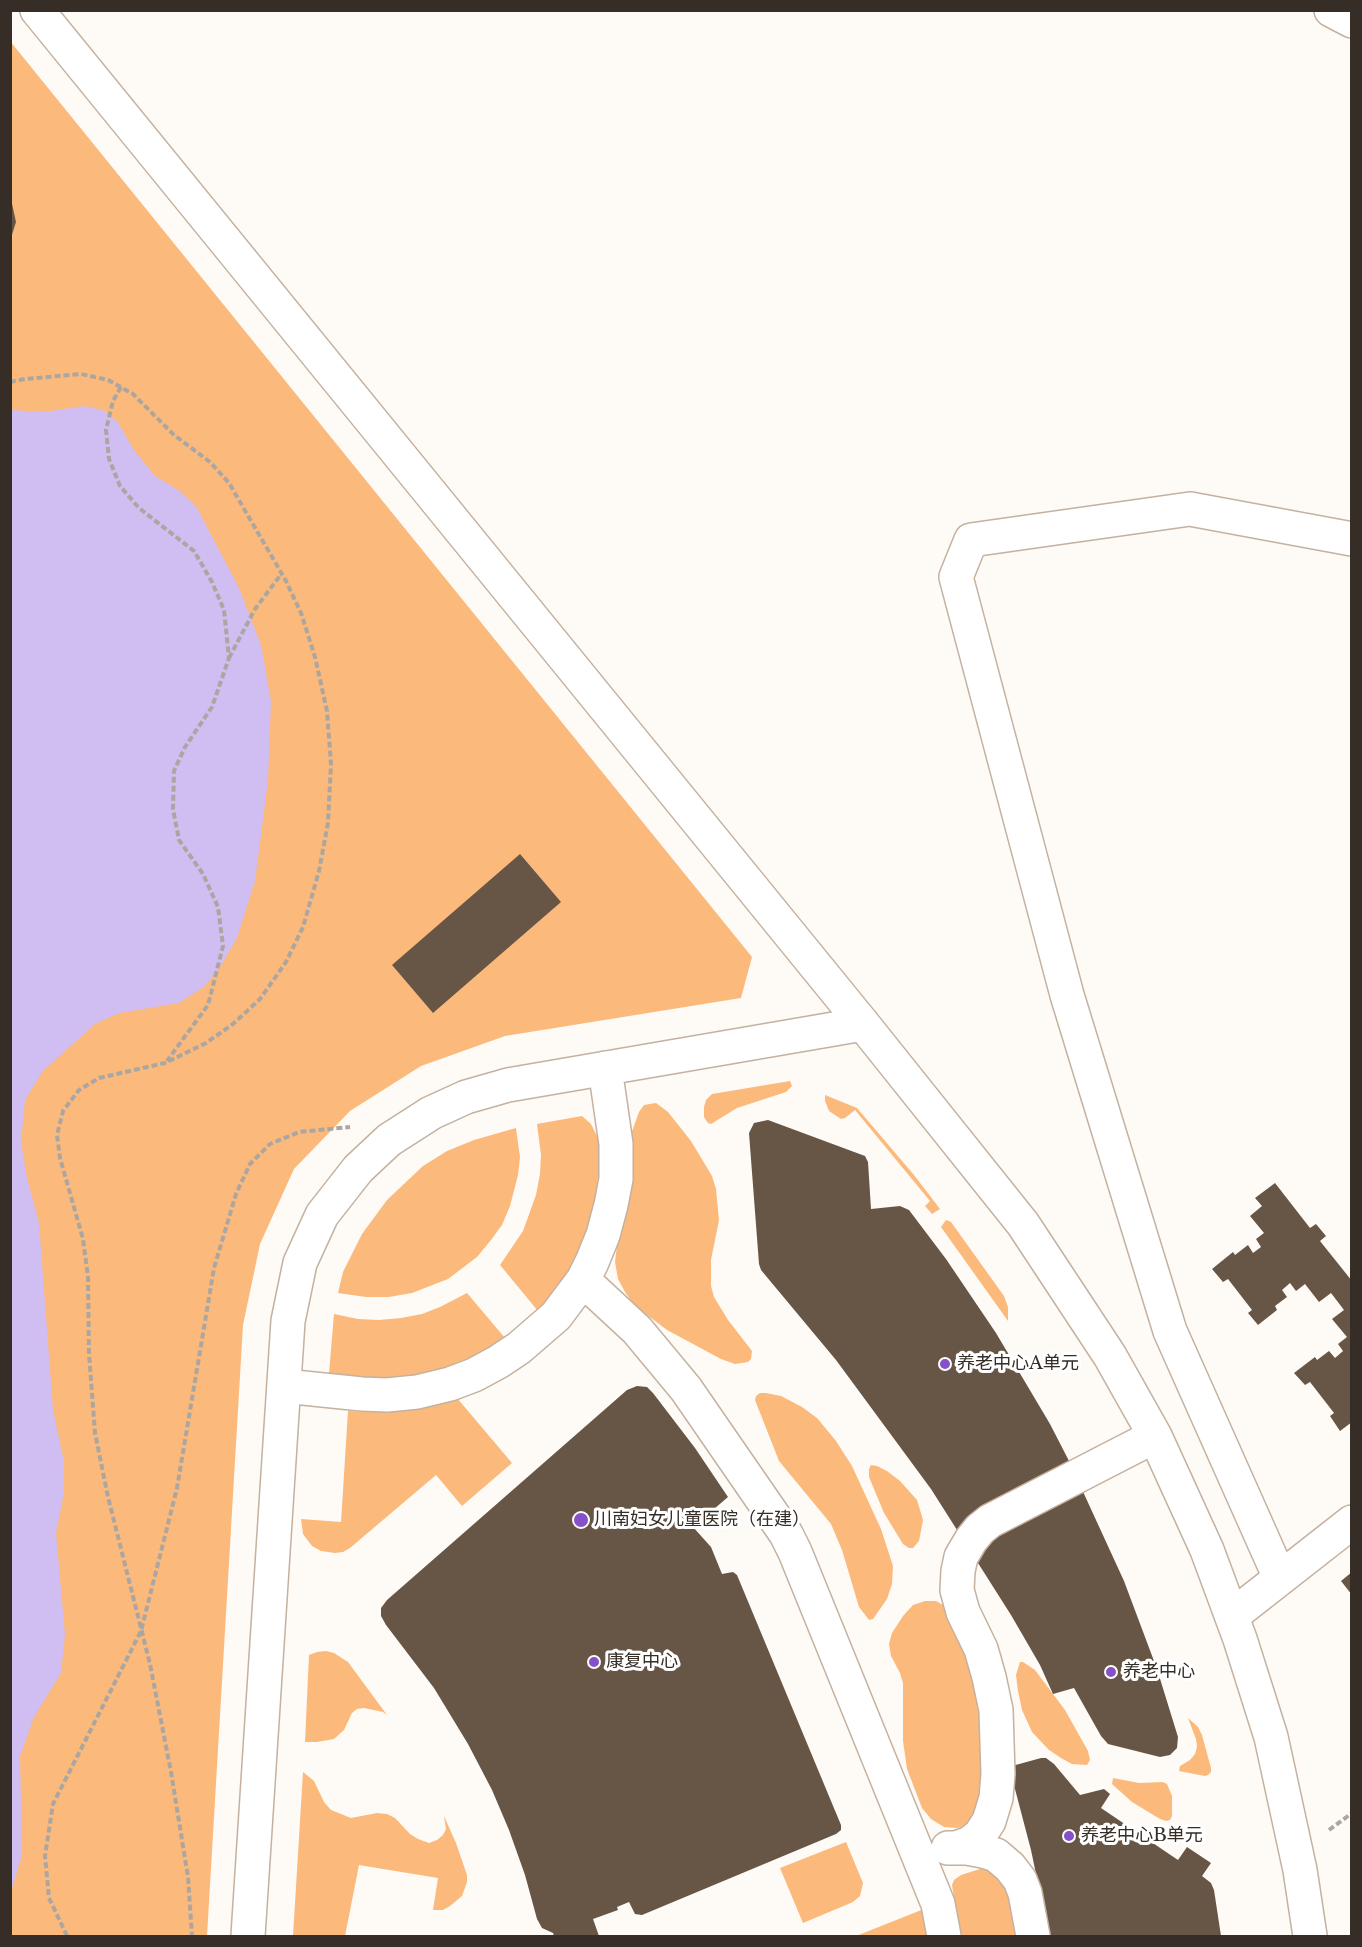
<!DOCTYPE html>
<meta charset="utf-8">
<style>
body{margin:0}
#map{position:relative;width:1362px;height:1947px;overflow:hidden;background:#fefaf6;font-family:"Libre Baskerville",serif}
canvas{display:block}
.frame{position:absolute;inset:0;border:12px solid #352d26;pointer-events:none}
</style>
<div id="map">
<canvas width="1362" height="1947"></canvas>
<div class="frame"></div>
</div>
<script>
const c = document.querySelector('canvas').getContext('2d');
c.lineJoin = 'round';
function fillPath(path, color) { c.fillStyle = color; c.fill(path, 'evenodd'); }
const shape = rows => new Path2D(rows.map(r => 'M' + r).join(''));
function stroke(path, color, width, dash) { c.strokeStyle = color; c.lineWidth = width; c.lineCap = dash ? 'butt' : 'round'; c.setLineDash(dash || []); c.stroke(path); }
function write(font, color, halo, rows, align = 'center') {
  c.font = font + ' "Libre Baskerville","Noto Sans SC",serif'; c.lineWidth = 6; c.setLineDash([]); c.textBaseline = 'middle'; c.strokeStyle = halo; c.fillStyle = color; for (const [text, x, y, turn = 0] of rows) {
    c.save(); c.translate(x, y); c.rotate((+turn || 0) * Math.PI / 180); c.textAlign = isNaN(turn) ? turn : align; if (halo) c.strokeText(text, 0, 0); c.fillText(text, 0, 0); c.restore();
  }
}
const green = shape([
 [10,41,752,957,741,998,505,1036,421,1066,350,1111,294,1169,260,1244,243,1325,207,1936,11,1936],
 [790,1081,792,1086,786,1092,737,1108,711,1124,708,1123,704,1117,704,1107,706,1100,712,1094],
 [825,1095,857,1108,914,1175,940,1209,932,1214,925,1206,930,1201,855,1110,845,1118,841,1119,829,1111,825,1101],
 [656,1103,668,1112,691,1141,712,1176,716,1189,719,1220,711,1260,711,1286,714,1297,728,1320,752,1351,751,1359,748,1362,735,1364,721,1359,667,1330,634,1305,625,1292,618,1279,615,1262,630,1137,639,1112,644,1105],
 [582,1116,591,1124,598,1138,599,1148,600,1164,592,1216,577,1256,566,1275,538,1311,500,1265,523,1231,536,1195,540,1174,541,1155,537,1124],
 [516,1128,520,1157,518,1175,510,1206,502,1225,491,1240,477,1257,448,1279,412,1293,389,1297,366,1297,338,1293,343,1272,362,1234,387,1200,423,1166,447,1151,474,1140],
 [946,1220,951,1222,1004,1296,1008,1307,1008,1321,941,1227],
 [467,1293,505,1338,482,1352,462,1362,438,1371,414,1376,368,1379,329,1373,334,1314,358,1319,379,1320,401,1318,422,1314,440,1307],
 [760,1393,766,1393,781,1396,802,1407,817,1418,836,1441,852,1466,881,1529,893,1566,892,1584,887,1599,873,1619,869,1620,859,1607,842,1550,831,1524,779,1461,755,1400,756,1396],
 [457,1398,512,1463,462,1506,436,1475,350,1548,343,1552,335,1553,321,1551,312,1546,303,1534,301,1519,341,1522,348,1411,363,1412,404,1411],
 [871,1465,877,1466,887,1471,900,1481,917,1500,923,1520,919,1541,913,1548,909,1548,903,1544,884,1513,869,1477,869,1469],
 [925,1601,936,1601,945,1606,977,1669,985,1797,969,1825,957,1828,944,1827,931,1819,922,1808,907,1769,903,1741,903,1683,900,1673,891,1656,889,1644,892,1633,903,1616,913,1605],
 [326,1651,334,1653,348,1662,387,1715,383,1712,364,1708,357,1709,352,1713,344,1730,334,1739,317,1742,305,1742,309,1655,317,1652],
 [1020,1662,1023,1662,1035,1670,1065,1710,1088,1751,1090,1760,1087,1765,1072,1764,1061,1758,1049,1750,1032,1732,1022,1710,1018,1691,1016,1675],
 [1188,1718,1198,1727,1202,1735,1211,1768,1211,1772,1208,1775,1205,1776,1179,1771,1180,1766,1190,1760,1195,1754,1197,1747,1196,1739],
 [303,1772,314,1781,324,1802,331,1810,351,1818,377,1813,387,1814,395,1818,410,1834,418,1839,429,1843,437,1840,443,1835,446,1829,444,1816,456,1843,467,1875,467,1882,462,1896,450,1906,443,1910,433,1910,438,1878,359,1865,345,1936,293,1936],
 [1113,1778,1139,1783,1163,1782,1167,1784,1172,1796,1172,1816,1170,1820,1166,1821,1160,1819,1132,1802,1112,1784],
 [846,1842,863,1883,860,1896,853,1902,803,1923,780,1868],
 [980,1869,989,1869,1008,1887,1014,1921,1015,1936,960,1936,952,1885,954,1880,961,1875],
 [924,1909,928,1936,856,1936]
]);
const water = shape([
 [84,406,103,410,117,421,134,450,155,476,177,489,196,506,239,588,261,645,271,701,268,780,255,881,237,938,220,967,204,987,179,1003,119,1013,95,1024,43,1071,25,1100,21,1142,27,1178,39,1223,53,1410,64,1462,64,1492,56,1533,65,1635,61,1673,34,1717,20,1756,22,1854,13,1886,11,1889,11,410,44,412]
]);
const building = shape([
 [11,199,16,222,10,241,10,199],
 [520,854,561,902,433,1013,392,965],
 [768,1120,865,1156,868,1162,871,1209,900,1206,909,1210,946,1259,996,1333,1050,1424,1068,1459,1124,1581,1157,1669,1178,1737,1177,1748,1170,1755,1160,1757,1108,1744,1101,1736,1074,1688,1053,1694,1040,1665,1011,1615,931,1489,836,1360,761,1270,759,1264,749,1133,754,1123],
 [1275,1183,1310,1228,1316,1224,1326,1236,1320,1241,1352,1281,1352,1422,1340,1431,1330,1416,1334,1413,1310,1382,1305,1385,1294,1373,1315,1357,1317,1360,1329,1351,1335,1358,1343,1351,1338,1344,1347,1337,1332,1319,1344,1310,1331,1293,1319,1302,1305,1284,1296,1291,1290,1283,1282,1290,1287,1297,1275,1306,1277,1310,1258,1325,1248,1313,1252,1310,1228,1279,1223,1282,1212,1269,1233,1252,1235,1255,1248,1245,1253,1253,1261,1247,1256,1239,1264,1233,1250,1216,1262,1206,1255,1198],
 [637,1386,647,1387,653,1393,695,1448,728,1497,693,1527,711,1547,722,1574,733,1572,737,1575,841,1825,841,1830,836,1834,642,1915,635,1914,629,1902,617,1907,618,1910,593,1919,599,1936,554,1936,553,1933,542,1928,537,1919,525,1875,509,1830,492,1790,468,1744,434,1688,386,1625,381,1616,381,1608,387,1600,627,1390],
 [1352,1572,1352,1595,1341,1581],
 [1041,1758,1046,1758,1054,1764,1080,1795,1104,1789,1110,1794,1101,1808,1178,1860,1187,1847,1211,1863,1202,1876,1211,1883,1214,1890,1221,1936,1049,1936,1031,1850,1010,1770,1012,1766]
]);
const path = shape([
 [10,382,25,379,81,374,108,380,133,394,174,435,210,462,229,483,286,581,301,613,315,657,327,711,331,764,328,823,319,871,303,927,286,962,260,999,233,1024,206,1043,165,1063,99,1078,79,1090,63,1111,57,1135,60,1158,83,1239,88,1277,89,1354,95,1433,108,1497,150,1664,171,1772,188,1877,192,1936],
 [121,387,113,401,106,430,109,459,120,486,139,508,194,551,212,582,224,610,229,658,212,707,185,747,174,771,173,809,179,840,203,874,218,907,223,946,208,1005,167,1061],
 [229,658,255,609,282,573],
 [1329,1830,1352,1813],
 [67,1936,49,1898,45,1856,53,1804,141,1631,177,1488,214,1268,236,1194,250,1164,270,1144,299,1132,350,1127]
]);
const minor = shape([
 [37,10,863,1024,1023,1224,1110,1356,1155,1436,1207,1550,1240,1639,1271,1737,1300,1870,1310,1936],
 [583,1280,637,1330,686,1389,786,1534,795,1552,938,1904,944,1936],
 [284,1386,362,1394,387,1395,417,1392,450,1384,474,1375,498,1362,519,1348,556,1316,583,1280,592,1262,603,1235,611,1205,616,1179,616,1144,605,1068],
 [1280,1578,1170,1331,1067,995,956,577,971,540,1190,509,1352,539],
 [1232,1616,1352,1522],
 [948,1848,967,1848,983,1851,996,1855,1010,1867,1020,1880,1025,1893,1033,1936],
 [956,1848,970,1843,980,1835,989,1821,996,1798,998,1774,996,1710,989,1677,981,1649,963,1612,957,1590,958,1571,961,1557,971,1540,980,1529,990,1521,1155,1436],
 [248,1936,288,1321,300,1263,322,1215,358,1169,389,1140,431,1113,466,1097,508,1085,863,1024]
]);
const major = shape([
 [1331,10,1352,21]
]);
const markers = [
 [945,1364,6,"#8550c8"],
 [581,1520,8,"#8550c8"],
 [594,1662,6,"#8550c8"],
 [1111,1672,6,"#8550c8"],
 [1069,1836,6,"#8550c8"]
];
const poiNames = [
 ["养老中心A单元",957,1364],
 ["川南妇女儿童医院（在建）",594,1520],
 ["康复中心",606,1662],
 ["养老中心",1123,1672],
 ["养老中心B单元",1081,1836]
];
fillPath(green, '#fbb97c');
fillPath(water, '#d0bdf2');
fillPath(building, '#675646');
stroke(minor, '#c4b1a0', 36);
stroke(major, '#c4b1a0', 36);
stroke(path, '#aca6a1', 4, [6, 3]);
stroke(minor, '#fff', 33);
stroke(major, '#fff', 33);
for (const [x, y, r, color] of markers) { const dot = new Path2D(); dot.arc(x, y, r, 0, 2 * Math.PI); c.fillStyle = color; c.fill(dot); stroke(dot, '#fff', 2); }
write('18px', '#352d26', '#fff', poiNames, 'left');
</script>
